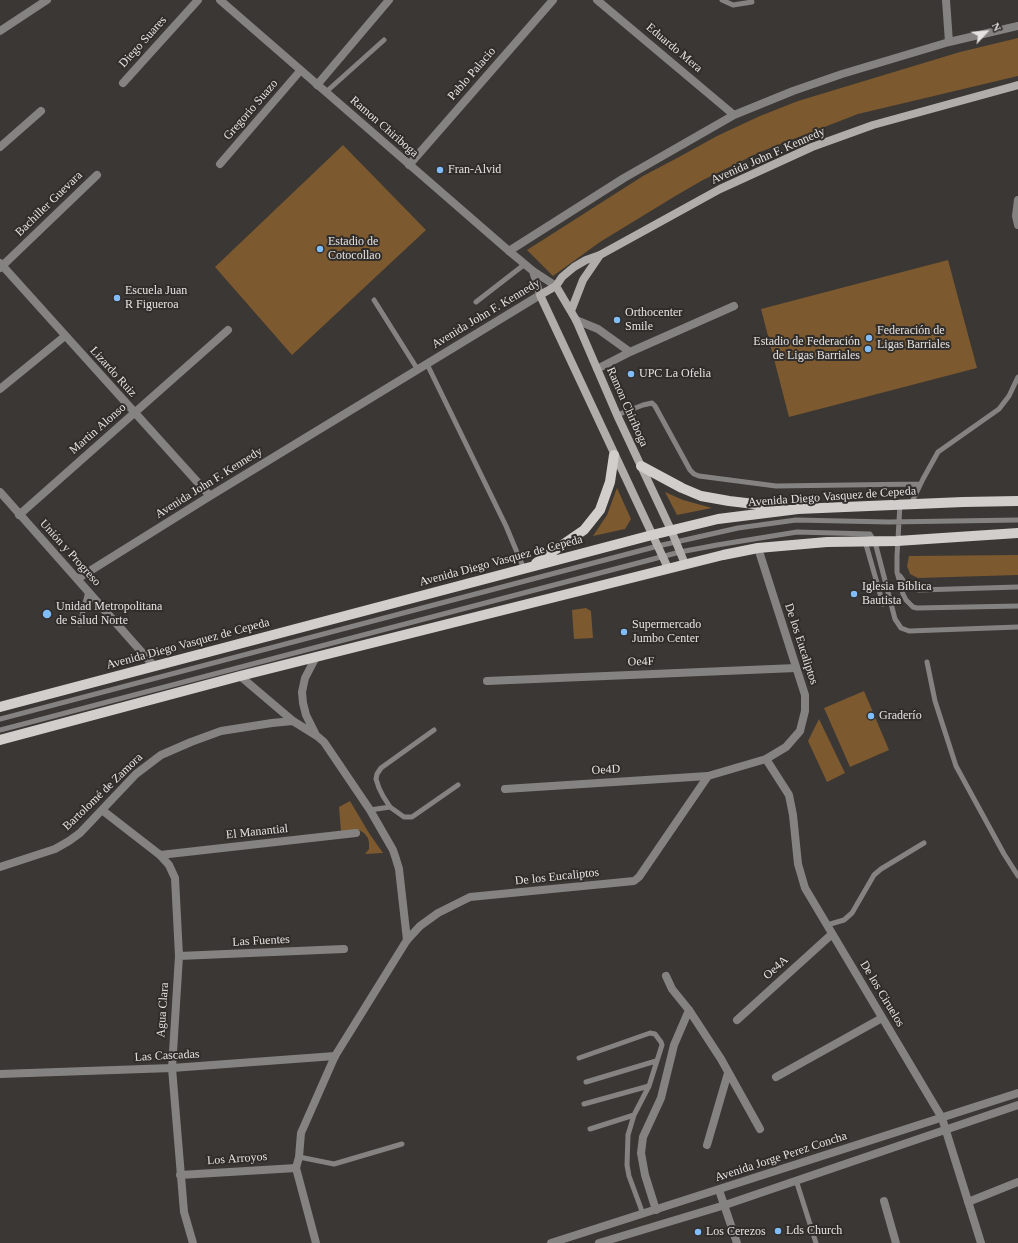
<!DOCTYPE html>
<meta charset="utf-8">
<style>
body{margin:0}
#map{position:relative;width:1018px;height:1243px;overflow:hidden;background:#3a3734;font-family:Georgia,serif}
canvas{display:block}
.north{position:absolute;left:966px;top:12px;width:40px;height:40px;-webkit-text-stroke:3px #302d2a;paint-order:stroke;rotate:64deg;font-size:11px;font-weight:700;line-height:16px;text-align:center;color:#e5e3e1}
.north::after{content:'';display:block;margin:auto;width:14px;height:18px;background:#e5e3e1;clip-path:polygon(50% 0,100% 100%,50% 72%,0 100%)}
</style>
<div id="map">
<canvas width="1018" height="1243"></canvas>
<div class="north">N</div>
</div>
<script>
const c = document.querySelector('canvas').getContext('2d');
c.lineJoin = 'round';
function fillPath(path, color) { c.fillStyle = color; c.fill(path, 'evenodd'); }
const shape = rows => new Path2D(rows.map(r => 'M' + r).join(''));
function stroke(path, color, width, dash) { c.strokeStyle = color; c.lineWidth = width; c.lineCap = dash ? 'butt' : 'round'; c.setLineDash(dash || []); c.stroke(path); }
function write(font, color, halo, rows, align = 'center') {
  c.font = font + ' Georgia,serif'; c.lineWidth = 4; c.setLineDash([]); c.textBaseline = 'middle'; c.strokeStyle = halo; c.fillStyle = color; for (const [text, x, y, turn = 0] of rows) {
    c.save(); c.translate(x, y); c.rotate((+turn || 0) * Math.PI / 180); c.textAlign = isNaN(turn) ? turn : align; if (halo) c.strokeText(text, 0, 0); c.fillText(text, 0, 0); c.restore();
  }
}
const green = shape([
 [1018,38,1018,76,858,114,760,152,703,180,677,195,600,242,553,276,527,250,643,176,679,157,717,136,760,116,798,101,960,52],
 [343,145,426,230,292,355,215,267],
 [948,260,977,368,789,417,761,309],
 [617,488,631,519,625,529,593,536,607,515],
 [665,492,683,500,712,508,677,515],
 [1018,555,1018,575,918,578,910,574,907,566,909,556],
 [586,608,591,611,593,638,574,639,572,610],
 [864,691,889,750,850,767,824,708],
 [819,719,845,773,827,782,808,741],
 [350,801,369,833,383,853,365,854,369,849,369,843,368,838,364,833,359,830,341,831,339,807]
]);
const service = shape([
 [722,0,733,5,752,2],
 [326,92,384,40],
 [374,300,418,370],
 [476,302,525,264],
 [427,364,506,526,524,569],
 [617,415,643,405,652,403,655,406,690,470,694,474,699,476,776,486,920,484],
 [900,504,897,556,897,572,903,594,906,600,913,607,917,608,1018,606],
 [911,504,923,479,938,452,999,409,1009,396,1018,377],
 [865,541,883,604],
 [900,576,905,583,911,588,919,590,1018,587],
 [80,624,88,591],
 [927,662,935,701,956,766,1004,854,1018,876],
 [0,719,658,546,738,528,796,520,889,522,1018,520],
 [0,730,680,552,717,545,797,532,870,534,875,542,895,619,901,628,909,631,1018,627],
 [390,807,383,796,379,788,376,779,377,774,381,768,434,730],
 [370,810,390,807,404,817,412,817,458,785],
 [827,925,844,920,852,913,874,875,881,869,924,843],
 [579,1058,650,1033,655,1034,661,1042,662,1045,649,1086,634,1115,628,1135,627,1165,629,1176,643,1214],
 [586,1082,656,1061],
 [584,1104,649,1086],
 [590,1129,634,1115],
 [299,1157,334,1164,402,1144],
 [796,1180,816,1243]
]);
const minor = shape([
 [597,0,734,115],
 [946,0,949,42],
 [0,31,47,0],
 [123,83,198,0],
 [317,85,389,0],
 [0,147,41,111],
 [220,164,300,71],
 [409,165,553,0],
 [1018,200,1016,216,1018,225],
 [509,251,624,178,734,115,793,91,842,74,949,42,1018,26],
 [0,263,210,496],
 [0,268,97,175],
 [576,320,598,329,630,352,734,306],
 [597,369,630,352],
 [0,389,65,336],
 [0,492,154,666],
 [19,515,228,330],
 [77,579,210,496,540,295],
 [240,676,293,721,317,736,324,742,370,810,393,850,396,859,399,869,407,940],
 [487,681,796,668],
 [315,733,306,715,303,703,302,692,305,678,316,657],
 [766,759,789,795,793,815,798,864,805,888,942,1118,981,1243],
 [505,789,708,776],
 [102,810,160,855,169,865,175,878,179,956,172,1068,184,1212,193,1243],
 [160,855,356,833],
 [0,867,55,849,69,841,80,833,136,774,161,755,191,742,221,731,272,723,293,721],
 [179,956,344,949],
 [666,976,672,989,689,1010,721,1059,760,1129],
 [737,1020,832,934],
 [0,1074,172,1068,335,1056],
 [776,1077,882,1018],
 [707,1145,728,1073],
 [180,1175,296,1168],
 [719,1190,737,1243],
 [884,1201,896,1243],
 [968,1202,1018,1182],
 [656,1210,645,1175,641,1153,643,1137,661,1098,674,1045,689,1010]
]);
const tertiary = shape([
 [220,0,509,251,533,271,556,286],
 [533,271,540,295],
 [316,1243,296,1168,299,1157,301,1133,335,1056,407,940,420,926,438,913,470,897,634,881,639,877,708,776,766,759,786,747,800,731,805,711,805,695,758,548],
 [551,1243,1018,1093],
 [599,1243,725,1205,1018,1105]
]);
const secondary = shape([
 [556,286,576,320,617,415,671,530,685,564],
 [571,311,583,280,600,255],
 [668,568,540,295,556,286,562,277,574,267,586,260,600,255,720,189,812,147,873,125,1018,85]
]);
const primary = shape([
 [641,466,682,488,701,496,729,501,780,507],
 [536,563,584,530,600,510,610,482,614,455],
 [0,707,652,535,718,519,798,509,963,502,1018,501],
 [0,740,240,676,723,555,758,548,827,542,897,541,1018,533]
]);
const markers = [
 [440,170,4,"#81bdfa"],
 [320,249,4,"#81bdfa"],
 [117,298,4,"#81bdfa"],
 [617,320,4,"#81bdfa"],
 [869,338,4,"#81bdfa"],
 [868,349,4,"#81bdfa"],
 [631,374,4,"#81bdfa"],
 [854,594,4,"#81bdfa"],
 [47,614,5,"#81bdfa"],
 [624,632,4,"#81bdfa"],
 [871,716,4,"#81bdfa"],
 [778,1231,4,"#81bdfa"],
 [698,1232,4,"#81bdfa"]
];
const streetNames = [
 ["Diego Suares",143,42,-48],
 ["Eduardo Mera",674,48,40],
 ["Pablo Palacio",472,74,-49],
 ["Gregorio Suazo",251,110,-49],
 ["Ramon Chiriboga",384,127,41],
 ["Avenida John F. Kennedy",768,156,-24],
 ["Bachiller Guevara",49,204,-44],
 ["Avenida John F. Kennedy",486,314,-31],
 ["Lizardo Ruiz",113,372,48],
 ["Ramon Chiriboga",627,407,66],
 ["Martin Alonso",98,429,-41],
 ["Avenida John F. Kennedy",209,483,-32],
 ["Avenida Diego Vasquez de Cepeda",832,497,-4],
 ["Unión y Progreso",70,553,48],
 ["Avenida Diego Vasquez de Cepeda",501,561,-15],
 ["Avenida Diego Vasquez de Cepeda",188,644,-15],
 ["De los Eucaliptos",801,644,72],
 ["Oe4F",641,662,-2],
 ["Oe4D",606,770,-3],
 ["Bartolomé de Zamora",103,792,-44],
 ["El Manantial",257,832,-6],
 ["De los Eucaliptos",557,877,-6],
 ["Las Fuentes",261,941,-3],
 ["Oe4A",776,968,-42],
 ["De los Ciruelos",882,994,59],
 ["Agua Clara",163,1010,-86],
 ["Las Cascadas",167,1056,-3],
 ["Avenida Jorge Perez Concha",781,1157,-18],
 ["Los Arroyos",237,1159,-4]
];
const poiNames = [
 ["Fran-Alvid",448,170],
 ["Estadio de",328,242],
 ["Cotocollao",328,256],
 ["Escuela Juan",125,291],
 ["R Figueroa",125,305],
 ["Orthocenter",625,313],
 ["Smile",625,327],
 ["Federación de",877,331],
 ["Ligas Barriales",877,345],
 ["Estadio de Federación",860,342,"right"],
 ["de Ligas Barriales",860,356,"right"],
 ["UPC La Ofelia",639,374],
 ["Iglesia Bíblica",862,587],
 ["Bautista",862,601],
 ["Unidad Metropolitana",56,607],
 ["de Salud Norte",56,621],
 ["Supermercado",632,625],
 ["Jumbo Center",632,639],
 ["Graderío",879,716],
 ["Lds Church",786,1231],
 ["Los Cerezos",706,1232]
];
fillPath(green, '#7c592e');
stroke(service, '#858381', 5);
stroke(minor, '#858381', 8);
stroke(tertiary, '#858381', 8);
stroke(secondary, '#b0adab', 8);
stroke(primary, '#d1cecb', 10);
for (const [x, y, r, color] of markers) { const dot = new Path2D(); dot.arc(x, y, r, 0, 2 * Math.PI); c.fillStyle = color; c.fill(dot); stroke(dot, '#302d2a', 1.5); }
write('12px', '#e5e3e1', '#302d2a', streetNames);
write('12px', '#e5e3e1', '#302d2a', poiNames, 'left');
</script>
